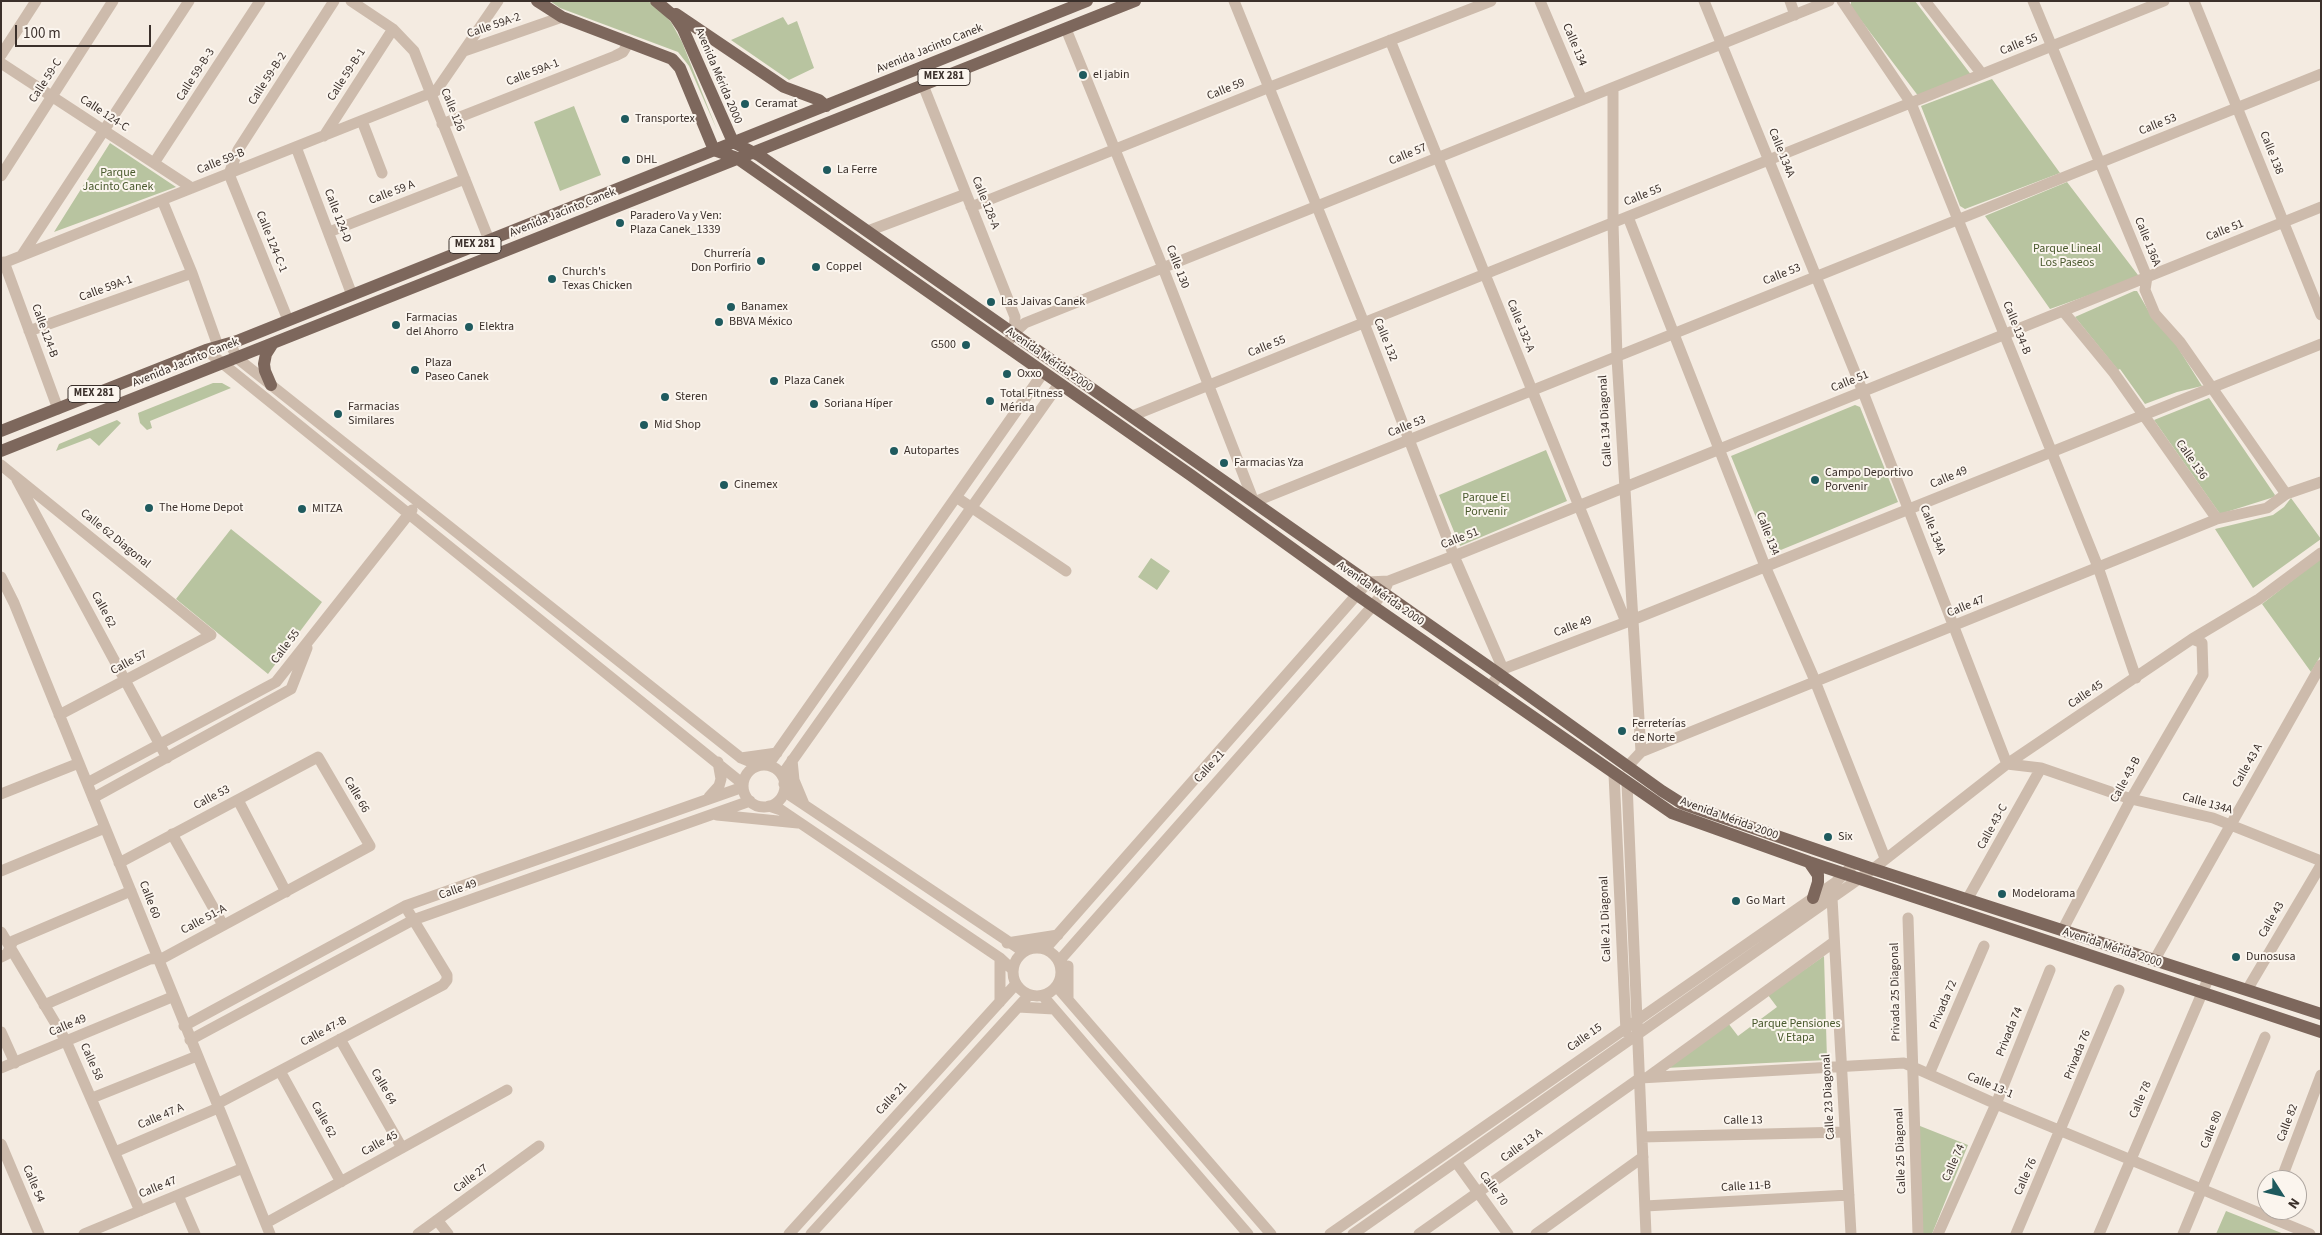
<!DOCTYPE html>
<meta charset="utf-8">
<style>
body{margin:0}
#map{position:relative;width:2322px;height:1235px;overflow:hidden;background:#f4ebe1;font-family:"Source Sans 3",sans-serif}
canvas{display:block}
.frame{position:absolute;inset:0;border:2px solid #3b302b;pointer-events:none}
.north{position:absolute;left:2257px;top:1170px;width:50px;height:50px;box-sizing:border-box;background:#fbf5ee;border:1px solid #aea6a0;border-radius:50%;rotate:125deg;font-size:14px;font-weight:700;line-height:20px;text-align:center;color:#3b302b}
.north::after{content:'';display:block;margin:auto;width:18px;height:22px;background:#1f5a5e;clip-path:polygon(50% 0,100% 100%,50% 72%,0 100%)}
.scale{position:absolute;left:15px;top:25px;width:136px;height:22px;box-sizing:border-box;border:2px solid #3b302b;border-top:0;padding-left:6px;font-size:15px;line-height:18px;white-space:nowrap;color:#3b302b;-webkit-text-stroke:4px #fbf5ee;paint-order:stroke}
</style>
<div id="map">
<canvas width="2322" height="1235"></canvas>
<div class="frame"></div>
<div class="north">N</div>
<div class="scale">100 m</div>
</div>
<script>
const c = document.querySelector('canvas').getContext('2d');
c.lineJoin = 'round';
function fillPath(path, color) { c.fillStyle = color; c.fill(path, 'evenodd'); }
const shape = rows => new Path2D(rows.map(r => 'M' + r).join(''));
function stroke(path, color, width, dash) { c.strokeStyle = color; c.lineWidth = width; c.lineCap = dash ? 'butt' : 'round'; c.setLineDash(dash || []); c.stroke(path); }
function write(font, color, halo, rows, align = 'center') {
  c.font = font + ' "Source Sans 3",sans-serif'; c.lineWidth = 4; c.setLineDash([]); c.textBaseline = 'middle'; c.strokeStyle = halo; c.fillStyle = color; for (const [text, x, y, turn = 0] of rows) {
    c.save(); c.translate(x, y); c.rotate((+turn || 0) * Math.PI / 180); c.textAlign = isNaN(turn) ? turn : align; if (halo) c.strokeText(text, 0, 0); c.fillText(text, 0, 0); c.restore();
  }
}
const green = shape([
 [550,1,648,1,657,7,671,22,682,42,717,130,689,66,678,52,560,8],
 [1851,1,1915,1,1972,76,1919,97,1851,7],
 [783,17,788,25,797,21,814,68,789,80,731,40],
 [1992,79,2060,173,1965,209,1960,206,1921,106],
 [574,106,601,175,560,191,534,122],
 [110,143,176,187,54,232],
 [2067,182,2138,275,2137,278,2050,309,1985,216],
 [2134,291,2137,291,2152,317,2175,343,2202,386,2177,392,2145,404,2120,369,2118,370,2075,317],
 [213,383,222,383,231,388,150,421,152,428,147,430,140,423,138,413],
 [2209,398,2275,495,2274,497,2220,514,2154,420],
 [1855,405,1860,407,1898,502,1771,554,1731,456],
 [117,420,121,423,99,446,90,438,56,451,59,444],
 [1546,450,1567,501,1460,546,1439,495],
 [2291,498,2321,539,2253,588,2215,529,2273,515,2284,507],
 [231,529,322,602,268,674,176,599],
 [1151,558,1170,571,1157,590,1138,577],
 [2321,558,2321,655,2311,672,2262,604],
 [1824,956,1827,1060,1665,1068,1728,1023,1738,1036,1777,1007,1768,995],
 [1915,1124,1968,1145,1932,1234,1919,1234],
 [2226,1211,2284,1234,2216,1234]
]);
const minor = shape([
 [351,1,393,29,414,51,495,255],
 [1234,1,1364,323,1454,556,1503,669,1490,687],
 [1540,1,1582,100],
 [1704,1,1863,392,2007,764],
 [1790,1,1795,15],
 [1842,1,1911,103,2098,567,2136,678],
 [1925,1,1982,74],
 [2033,1,2147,277,2145,290,2155,314,2180,342,2286,494],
 [2194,1,2321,315],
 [1066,29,1163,268,1254,502],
 [1390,40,1626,622],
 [464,51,562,17],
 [1,55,36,1],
 [1,63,192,188],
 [923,85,1015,317,1014,333],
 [1613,88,1613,223,1617,358,1641,752],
 [362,121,382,173],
 [442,124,615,56,623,52,629,42],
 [324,136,393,29],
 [296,147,352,295],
 [154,163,260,1],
 [1,176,113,1],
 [162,200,192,273,218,346],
 [971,207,1270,87,1491,1],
 [1628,217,1765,566,1813,676,1885,858],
 [868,231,966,194],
 [329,232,465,179],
 [22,255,189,1],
 [4,262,58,409],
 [1,264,436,91,498,1],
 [2063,311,2114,373,2217,519],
 [288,320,229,174,238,150,334,1],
 [29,331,192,273],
 [230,343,237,358,741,758,758,765],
 [1005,346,1014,333,1025,323,1829,1],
 [206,350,743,784],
 [1132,416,2164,1],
 [1,465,211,635,59,715],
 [17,480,167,758],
 [956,497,1066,571],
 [1254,502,2321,74],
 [1,577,14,603,270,1234],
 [1503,669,1632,620,2321,344],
 [741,758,777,753],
 [792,760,794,780,804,804],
 [2007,764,2041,768,2131,799,2213,818,2321,861],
 [768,765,1043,373],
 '743 786a21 21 0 1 1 42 0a21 21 0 1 1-42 0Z',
 [1627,767,1641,752,2217,519,2267,508,2286,494,2321,482],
 [1614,774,1626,1032],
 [782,775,1059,384],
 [87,783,276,682,412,510],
 [1627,783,1646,1234],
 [784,784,791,796,1024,952],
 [1,794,79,763],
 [709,797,719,786,721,779,718,762],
 [93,798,291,689,307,648],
 [238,800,286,892],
 [769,806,781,810,852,858,1000,958,1013,970],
 [717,815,798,823],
 [172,834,223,925],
 [1,871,105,828],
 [1832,898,1851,1234],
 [1968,898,2041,768],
 [1908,918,1918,1234],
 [2063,929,2131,799,2203,675,2202,643,2192,639],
 [1,932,66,1041,140,1211],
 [1007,943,1058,935],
 '1013 972a24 24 0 1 1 48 0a24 24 0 1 1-48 0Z',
 [1045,949,1368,582,1389,581,1464,552,2321,207],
 [1,957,7,954,13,941,131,891],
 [1000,958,1000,1002],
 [2155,959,2321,665],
 [1059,961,1370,609,1383,593,1387,585],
 [1068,966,1068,999],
 [1057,987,1271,1234],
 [2247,990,2321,865],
 [1043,996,1248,1234],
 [44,1005,150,959,163,958,370,846,318,757,119,863],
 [1018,1007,1054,1009],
 [184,1026,405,906,743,787],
 [1,1032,15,1063],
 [340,1039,402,1148],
 [190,1040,413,920,750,801],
 [1,1068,172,997],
 [280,1071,341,1182],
 [1929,1074,1984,946],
 [1648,1077,1834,942],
 [92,1098,197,1056],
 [217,1104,443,985,447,980,447,975,405,906],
 [1642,1137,1845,1132],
 [1,1144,39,1234],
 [115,1152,218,1108],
 [1456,1162,1508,1234],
 [2281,1180,2321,1075],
 [178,1195,195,1234],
 [1645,1206,1849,1195],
 [437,1220,448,1234],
 [266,1223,507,1090],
 [84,1234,243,1168],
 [418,1234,539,1146],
 [789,1234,1016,984],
 [811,1234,1029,995],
 [1330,1234,1836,882,1855,863],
 [1353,1234,1873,869,2007,764,2192,639,2259,599,2321,553],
 [1419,1234,1640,1078,1904,1063,1996,1104,2310,1234],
 [1536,1234,1643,1157],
 [1938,1234,1996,1104,2050,970],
 [2016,1234,2119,990],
 [2099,1234,2209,977],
 [2183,1234,2265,1037]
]);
const major = shape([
 [537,1,562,17,672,59,680,68,714,150,737,158,1192,476,1357,595,1672,813,1809,862,2321,1032],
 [656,1,675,17,683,29,733,142,760,156,1499,674,1662,791,1681,803,1698,809,1873,869,2321,1014],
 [676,14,784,87,819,100,826,106],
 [271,385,265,371,264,364,266,354,273,343],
 [1,431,206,350,237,341,1087,1],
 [1,451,1135,1],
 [1809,862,1818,875,1818,882,1813,898]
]);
const markers = [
 [1083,75,5,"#1f5a5e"],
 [745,104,5,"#1f5a5e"],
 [625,119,5,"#1f5a5e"],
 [626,160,5,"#1f5a5e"],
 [827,170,5,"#1f5a5e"],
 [620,223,5,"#1f5a5e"],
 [761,261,5,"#1f5a5e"],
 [816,267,5,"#1f5a5e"],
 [552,279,5,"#1f5a5e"],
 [991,302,5,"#1f5a5e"],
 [731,307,5,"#1f5a5e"],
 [719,322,5,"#1f5a5e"],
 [396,325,5,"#1f5a5e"],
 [469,327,5,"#1f5a5e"],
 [966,345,5,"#1f5a5e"],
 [415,370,5,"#1f5a5e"],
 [1007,374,5,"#1f5a5e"],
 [774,381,5,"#1f5a5e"],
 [665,397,5,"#1f5a5e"],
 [990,401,5,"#1f5a5e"],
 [814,404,5,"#1f5a5e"],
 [338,414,5,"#1f5a5e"],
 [644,425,5,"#1f5a5e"],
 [894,451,5,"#1f5a5e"],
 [1224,463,5,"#1f5a5e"],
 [1815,480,5,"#1f5a5e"],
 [724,485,5,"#1f5a5e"],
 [149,508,5,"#1f5a5e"],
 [302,509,5,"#1f5a5e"],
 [1622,731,5,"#1f5a5e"],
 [1828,837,5,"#1f5a5e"],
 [2002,894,5,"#1f5a5e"],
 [1736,901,5,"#1f5a5e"],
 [2236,957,5,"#1f5a5e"]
];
const shields = [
 [944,77,52],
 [475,245,52],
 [94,394,52]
];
const shieldNames = [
 ["MEX 281",944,77],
 ["MEX 281",475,245],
 ["MEX 281",94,394]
];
const streetNames = [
 ["Calle 59A-2",494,26,-19],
 ["Calle 134",1574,45,67],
 ["Calle 55",2019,45,-22],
 ["Avenida Jacinto Canek",930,49,-22],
 ["Calle 59A-1",533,73,-21],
 ["Calle 59-B-3",196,75,-57],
 ["Calle 59-B-1",347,75,-57],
 ["Avenida Mérida 2000",718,76,67],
 ["Calle 59-B-2",268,79,-57],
 ["Calle 59-C",46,81,-57],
 ["Calle 59",1226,90,-22],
 ["Calle 126",452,110,68],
 ["Calle 124-C",104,114,33],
 ["Calle 53",2158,125,-22],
 ["Calle 134A",1781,153,68],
 ["Calle 138",2271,153,68],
 ["Calle 57",1408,155,-22],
 ["Calle 59-B",221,162,-22],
 ["Calle 59 A",392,193,-21],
 ["Calle 55",1643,196,-22],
 ["Calle 128-A",985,203,68],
 ["Avenida Jacinto Canek",563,213,-22],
 ["Calle 124-D",337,216,69],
 ["Calle 51",2225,231,-22],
 ["Calle 124-C-1",271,242,68],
 ["Calle 136A",2147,242,68],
 ["Calle 130",1177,267,69],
 ["Calle 53",1782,275,-22],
 ["Calle 59A-1",106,289,-20],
 ["Calle 132-A",1520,326,68],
 ["Calle 134-B",2016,328,68],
 ["Calle 124-B",44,331,70],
 ["Calle 132",1385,340,68],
 ["Calle 55",1267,347,-22],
 ["Avenida Mérida 2000",1049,360,35],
 ["Avenida Jacinto Canek",186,363,-22],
 ["Calle 51",1850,382,-22],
 ["Calle 134 Diagonal",1606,421,-93],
 ["Calle 53",1407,427,-22],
 ["Calle 136",2191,460,55],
 ["Calle 49",1949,478,-23],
 ["Calle 134A",1932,530,69],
 ["Calle 134",1767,534,69],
 ["Calle 62 Diagonal",115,539,39],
 ["Calle 51",1460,539,-21],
 ["Avenida Mérida 2000",1380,594,35],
 ["Calle 47",1966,607,-22],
 ["Calle 62",103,610,62],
 ["Calle 49",1573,627,-21],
 ["Calle 55",286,647,-53],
 ["Calle 57",129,663,-28],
 ["Calle 45",2086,695,-34],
 ["Calle 43 A",2248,766,-60],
 ["Calle 21",1210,767,-48],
 ["Calle 43-B",2126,780,-61],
 ["Calle 66",356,795,60],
 ["Calle 53",212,798,-28],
 ["Calle 134A",2207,804,16],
 ["Avenida Mérida 2000",1729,819,20],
 ["Calle 43-C",1993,827,-61],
 ["Calle 49",458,890,-19],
 ["Calle 60",149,900,69],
 ["Calle 21 Diagonal",1606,919,-92],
 ["Calle 51-A",204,920,-28],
 ["Calle 43",2272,920,-60],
 ["Avenida Mérida 2000",2112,948,18],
 ["Privada 25 Diagonal",1896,992,-91],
 ["Privada 72",1944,1005,-67],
 ["Calle 49",68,1026,-23],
 ["Calle 47-B",324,1032,-28],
 ["Privada 74",2010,1032,-68],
 ["Calle 15",1585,1038,-35],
 ["Privada 76",2078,1055,-68],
 ["Calle 58",91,1062,66],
 ["Calle 13-1",1990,1086,23],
 ["Calle 64",383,1087,60],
 ["Calle 23 Diagonal",1829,1097,-93],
 ["Calle 21",892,1099,-47],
 ["Calle 78",2141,1100,-67],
 ["Calle 47 A",161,1117,-23],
 ["Calle 62",323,1120,61],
 ["Calle 13",1743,1121,-1],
 ["Calle 82",2288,1123,-69],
 ["Calle 80",2212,1130,-68],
 ["Calle 45",380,1144,-29],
 ["Calle 13 A",1522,1146,-36],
 ["Calle 25 Diagonal",1901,1151,-92],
 ["Calle 74",1954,1163,-66],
 ["Calle 76",2026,1177,-66],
 ["Calle 27",471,1179,-36],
 ["Calle 54",33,1184,67],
 ["Calle 11-B",1746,1187,-3],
 ["Calle 47",158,1188,-22],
 ["Calle 70",1493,1189,54]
];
const poiNames = [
 ["el jabin",1093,75],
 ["Ceramat",755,104],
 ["Transportex",635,119],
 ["DHL",636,160],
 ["La Ferre",837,170],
 ["Paradero Va y Ven:",630,216],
 ["Plaza Canek_1339",630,230],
 ["Churrería",751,254,"right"],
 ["Don Porfirio",751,268,"right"],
 ["Coppel",826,267],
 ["Church's",562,272],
 ["Texas Chicken",562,286],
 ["Las Jaivas Canek",1001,302],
 ["Banamex",741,307],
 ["Farmacias",406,318],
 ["del Ahorro",406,332],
 ["BBVA México",729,322],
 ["Elektra",479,327],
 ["G500",956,345,"right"],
 ["Plaza",425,363],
 ["Paseo Canek",425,377],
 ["Oxxo",1017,374],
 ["Plaza Canek",784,381],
 ["Total Fitness",1000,394],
 ["Mérida",1000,408],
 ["Steren",675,397],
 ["Soriana Híper",824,404],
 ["Farmacias",348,407],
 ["Similares",348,421],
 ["Mid Shop",654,425],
 ["Autopartes",904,451],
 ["Farmacias Yza",1234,463],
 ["Campo Deportivo",1825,473],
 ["Porvenir",1825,487],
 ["Cinemex",734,485],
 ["The Home Depot",159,508],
 ["MITZA",312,509],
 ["Ferreterías",1632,724],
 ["de Norte",1632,738],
 ["Six",1838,837],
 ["Modelorama",2012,894],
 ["Go Mart",1746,901],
 ["Dunosusa",2246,957]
];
const parkNames = [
 ["Parque",118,173],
 ["Jacinto Canek",118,187],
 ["Parque Lineal",2067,249],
 ["Los Paseos",2067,263],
 ["Parque El",1486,498],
 ["Porvenir",1486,512],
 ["Parque Pensiones",1796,1024],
 ["V Etapa",1796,1038]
];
fillPath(green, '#b8c4a0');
stroke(minor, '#cdbbac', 11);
stroke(major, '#7d675c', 12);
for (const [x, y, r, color] of markers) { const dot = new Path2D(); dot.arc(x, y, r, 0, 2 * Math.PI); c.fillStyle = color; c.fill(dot); stroke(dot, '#fbf5ee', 2); }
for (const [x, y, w] of shields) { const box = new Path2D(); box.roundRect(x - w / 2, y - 8.5, w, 17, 4); c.fillStyle = '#fbf5ee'; c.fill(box); stroke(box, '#3b302b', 1); }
write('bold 11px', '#3b302b', null, shieldNames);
write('12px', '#3b302b', '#fbf5ee', streetNames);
write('12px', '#3b302b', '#fbf5ee', poiNames, 'left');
write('12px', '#4a5a2e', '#fbf5ee', parkNames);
</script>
